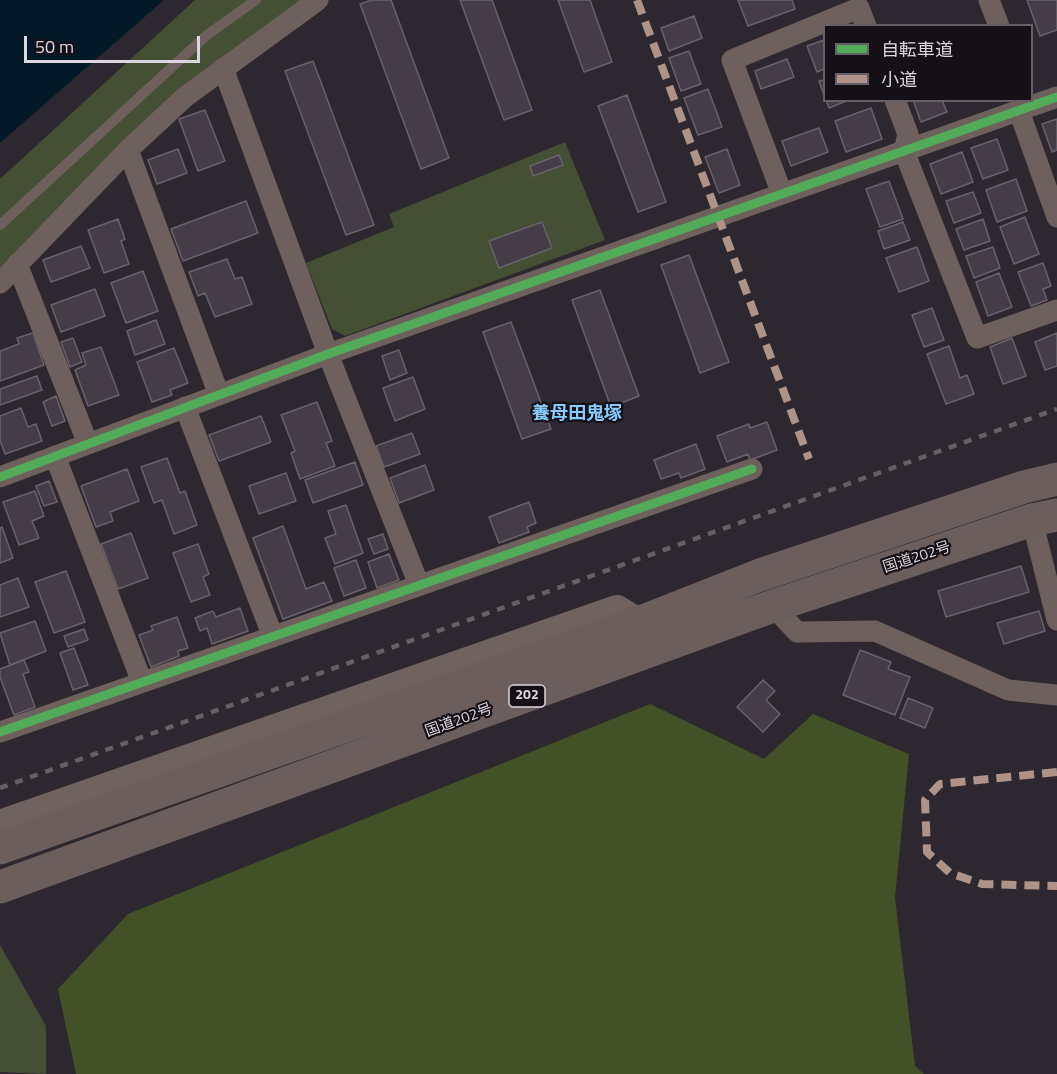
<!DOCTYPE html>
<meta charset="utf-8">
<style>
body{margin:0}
#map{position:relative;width:1057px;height:1074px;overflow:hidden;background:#2d282f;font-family:"Titillium Web","Noto Sans JP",sans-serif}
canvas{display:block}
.legend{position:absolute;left:823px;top:24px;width:210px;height:78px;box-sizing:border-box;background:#141016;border:2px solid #645f66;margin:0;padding:8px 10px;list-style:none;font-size:18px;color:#dcd6df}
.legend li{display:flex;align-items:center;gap:12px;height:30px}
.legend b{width:30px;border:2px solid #645f66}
.scale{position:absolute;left:24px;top:36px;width:176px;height:27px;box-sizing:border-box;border:3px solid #dcd6df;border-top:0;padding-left:8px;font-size:18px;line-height:21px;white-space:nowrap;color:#dcd6df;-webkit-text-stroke:4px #141016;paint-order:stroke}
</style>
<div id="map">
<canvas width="1057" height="1074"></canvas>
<ul class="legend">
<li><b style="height:8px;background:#51ab58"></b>自転車道</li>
<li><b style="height:8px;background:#af9288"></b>小道</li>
</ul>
<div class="scale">50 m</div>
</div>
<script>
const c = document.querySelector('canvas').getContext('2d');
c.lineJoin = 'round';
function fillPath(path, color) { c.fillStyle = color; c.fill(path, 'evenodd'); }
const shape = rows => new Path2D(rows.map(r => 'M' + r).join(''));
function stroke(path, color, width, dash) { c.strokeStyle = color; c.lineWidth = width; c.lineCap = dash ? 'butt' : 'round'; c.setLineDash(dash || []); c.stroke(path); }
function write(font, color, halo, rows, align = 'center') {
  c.font = font + ' "Titillium Web","Noto Sans JP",sans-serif'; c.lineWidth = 4.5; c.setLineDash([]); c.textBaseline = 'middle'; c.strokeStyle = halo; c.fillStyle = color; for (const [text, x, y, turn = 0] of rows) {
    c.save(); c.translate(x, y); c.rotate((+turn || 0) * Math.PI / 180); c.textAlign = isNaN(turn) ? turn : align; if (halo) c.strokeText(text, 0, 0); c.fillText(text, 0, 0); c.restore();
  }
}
const green = shape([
 [195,0,303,0,127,140,0,269,0,179],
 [565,142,605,240,345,336,332,329,306,263,394,227,389,214],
 [0,945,46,1026,46,1074,0,1072]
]);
const forest = shape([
 [650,704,764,759,813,714,909,754,895,898,915,1066,924,1074,76,1074,58,989,128,914]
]);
const water = shape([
 [0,0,164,0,0,143]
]);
const building = shape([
 [372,0,391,0,449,158,421,169,360,4,372,0],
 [460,0,492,0,532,110,504,120,460,0],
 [558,0,590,0,612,62,584,72,558,0],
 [738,0,792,0,795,9,748,26,738,0],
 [1027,0,1057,0,1057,30,1040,36,1027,0],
 [694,16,702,38,669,51,661,28,694,16],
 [824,40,824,69,817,72,807,46,824,40],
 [689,51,701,84,681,91,669,58,689,51],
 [787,59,794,77,761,89,755,71,787,59],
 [313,61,374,225,346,235,285,71,313,61],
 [824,80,824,95,819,81,824,80],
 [708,89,722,127,698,135,684,98,708,89],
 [627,95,666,202,638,212,598,106,627,95],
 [826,100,849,100,829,108,826,100],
 [913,100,942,100,947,112,921,122,913,100],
 [871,108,882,139,846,152,835,121,871,108],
 [205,110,225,161,198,171,179,119,205,110],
 [1057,119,1057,150,1052,152,1042,124,1057,119],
 [819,128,828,152,791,166,782,141,819,128],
 [997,139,1008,170,983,179,971,148,997,139],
 [178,149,187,173,157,184,148,160,178,149],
 [727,149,740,185,719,193,705,157,727,149],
 [962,152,973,182,941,194,930,164,962,152],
 [559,155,563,165,533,176,530,166,559,155],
 [1016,179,1027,211,997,222,986,190,1016,179],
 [889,181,903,219,880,227,866,189,889,181],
 [973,192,981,213,954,223,946,201,973,192],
 [246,201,258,233,183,261,171,229,246,201],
 [1025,217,1039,254,1014,264,1000,227,1025,217],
 [118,219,125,239,121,241,129,264,104,273,88,230,118,219],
 [983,219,990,241,964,250,956,229,983,219],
 [542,222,552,248,499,268,489,241,542,222],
 [903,222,910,240,884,249,878,231,903,222],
 [81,246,90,268,51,282,43,260,81,246],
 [917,247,929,281,899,292,886,258,917,247],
 [993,247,1000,268,974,278,966,256,993,247],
 [689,255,729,362,700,373,661,265,689,255],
 [227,259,235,279,242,277,252,304,215,317,205,293,198,296,189,272,227,259],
 [1043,263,1051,286,1043,289,1047,300,1031,306,1018,272,1043,263],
 [143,271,158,311,126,323,111,283,143,271],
 [999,273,1012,307,988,316,976,282,999,273],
 [95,289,105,316,61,332,51,305,95,289],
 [600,290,639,396,611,407,572,300,600,290],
 [932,308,944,340,924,347,912,315,932,308],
 [156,320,165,344,135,355,127,331,156,320],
 [511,322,551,429,522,439,483,332,511,322],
 [33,333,44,365,0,381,0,351,19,344,17,338,33,333],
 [1057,333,1057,366,1045,370,1035,342,1057,333],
 [73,338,82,362,70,367,61,342,73,338],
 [1012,338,1026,376,1003,384,990,347,1012,338],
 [949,346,960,378,967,375,974,394,946,404,927,354,949,346],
 [101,347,119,395,88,406,75,370,86,365,82,353,101,347],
 [174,348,188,383,170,390,172,395,152,402,137,362,174,348],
 [399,350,407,373,390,380,382,356,399,350],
 [37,376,42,390,0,405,0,389,37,376],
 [413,377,425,409,395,421,383,388,413,377],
 [56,396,65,421,52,426,43,402,56,396],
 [317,402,332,441,326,443,335,466,300,479,291,453,295,451,281,415,317,402],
 [21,408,28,427,36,424,42,441,5,454,0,440,0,416,21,408],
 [261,416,271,442,219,461,209,435,261,416],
 [767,422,777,450,750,460,748,454,727,462,717,436,749,424,750,428,767,422],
 [412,433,420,454,384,467,376,446,412,433],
 [696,444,705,469,681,478,679,473,661,479,654,460,696,444],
 [167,458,180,493,185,491,197,525,174,534,162,500,154,503,141,467,167,458],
 [355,462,363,485,313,503,305,480,355,462],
 [425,465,434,490,399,503,390,478,425,465],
 [127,469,139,501,110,512,113,521,96,527,81,486,127,469],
 [286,473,296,501,259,514,249,486,286,473],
 [49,481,57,502,44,506,36,486,49,481],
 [35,491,44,516,32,521,39,538,19,545,3,502,35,491],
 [529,502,536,523,527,527,529,532,499,543,489,517,529,502],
 [346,505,363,553,335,564,325,538,336,534,328,511,346,505],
 [283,526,306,589,324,582,332,601,283,619,253,538,283,526],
 [2,527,13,558,0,563,0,528,2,527],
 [131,533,148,578,118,589,101,544,131,533],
 [383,534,388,549,374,554,368,539,383,534],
 [198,544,209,574,203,577,210,595,191,602,173,553,198,544],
 [389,554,399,580,377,588,368,562,389,554],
 [356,560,366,588,344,596,334,568,356,560],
 [1021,566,1029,592,946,617,938,591,1021,566],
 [66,571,85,622,54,633,35,582,66,571],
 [18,578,29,607,0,617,0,585,18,578],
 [240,608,248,631,212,644,207,628,200,631,195,618,213,611,216,617,240,608],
 [1039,611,1045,631,1004,644,997,623,1039,611],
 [177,617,188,648,178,651,179,656,151,667,139,635,153,630,151,626,177,617],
 [35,621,46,651,10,665,0,633,35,621],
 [84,629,88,640,68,647,64,636,84,629],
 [74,648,88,685,73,690,60,653,74,648],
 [860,650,891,662,888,669,910,677,895,715,843,695,860,650],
 [24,660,29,672,23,674,35,707,14,715,0,677,0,669,24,660],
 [763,680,775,691,766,700,780,714,763,732,737,707,763,680],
 [908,698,933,708,925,728,900,718,908,698]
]);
const service = shape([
 [0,225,207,35,256,0]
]);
const minor = shape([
 [989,0,999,26],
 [223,68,328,354,419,585],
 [895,100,908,134,904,151,977,338,1057,310],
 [1022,100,1019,111,1057,217],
 [128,150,219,395],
 [782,194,732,60,859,8,866,26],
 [17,264,88,444],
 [0,283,128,150,185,97,318,0],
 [185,407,273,637],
 [55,456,142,682],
 [0,477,328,354,1057,97],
 [1032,520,1057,620],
 [773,606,797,632,875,631,1008,690,1057,695],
 [0,732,752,469]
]);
const secondary = shape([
 [0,825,617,610,638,623]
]);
const trunk = shape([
 [0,848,638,623,760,575,1024,487,1057,479],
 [0,887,773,606,1032,520,1057,515]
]);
const rail = shape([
 [0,788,1057,409]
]);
const quiet = shape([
 [637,0,809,459],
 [1057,772,940,784,925,800,927,852,950,873,982,884,1057,886]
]);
const cycleway = shape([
 [0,477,328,354,1057,97],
 [0,732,752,469]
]);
const shields = [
 [527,696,36]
];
const shieldNames = [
 ["202",527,696]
];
const streetNames = [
 ["国道202号",917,558,-18],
 ["国道202号",459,721,-20]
];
const quarterNames = [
 ["養母田鬼塚",577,415]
];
fillPath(green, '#454f33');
fillPath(forest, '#435127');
fillPath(water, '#041928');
fillPath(building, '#443c47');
stroke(building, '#68636a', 1.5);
stroke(service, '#6e605c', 10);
stroke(minor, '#6e605c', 21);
stroke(secondary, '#70625e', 30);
stroke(trunk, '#6c5e5d', 33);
stroke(rail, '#685f61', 4.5, [8, 8]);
stroke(quiet, '#af9288', 8, [15, 8]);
stroke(cycleway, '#51ab58', 9);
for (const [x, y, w] of shields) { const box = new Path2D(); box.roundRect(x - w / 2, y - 11, w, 22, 4.5); c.fillStyle = '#141016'; c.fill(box); stroke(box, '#dcd6df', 1.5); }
write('bold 14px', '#dcd6df', null, shieldNames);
write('15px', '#dcd6df', '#141016', streetNames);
write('bold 18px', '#86cdff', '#141016', quarterNames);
</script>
